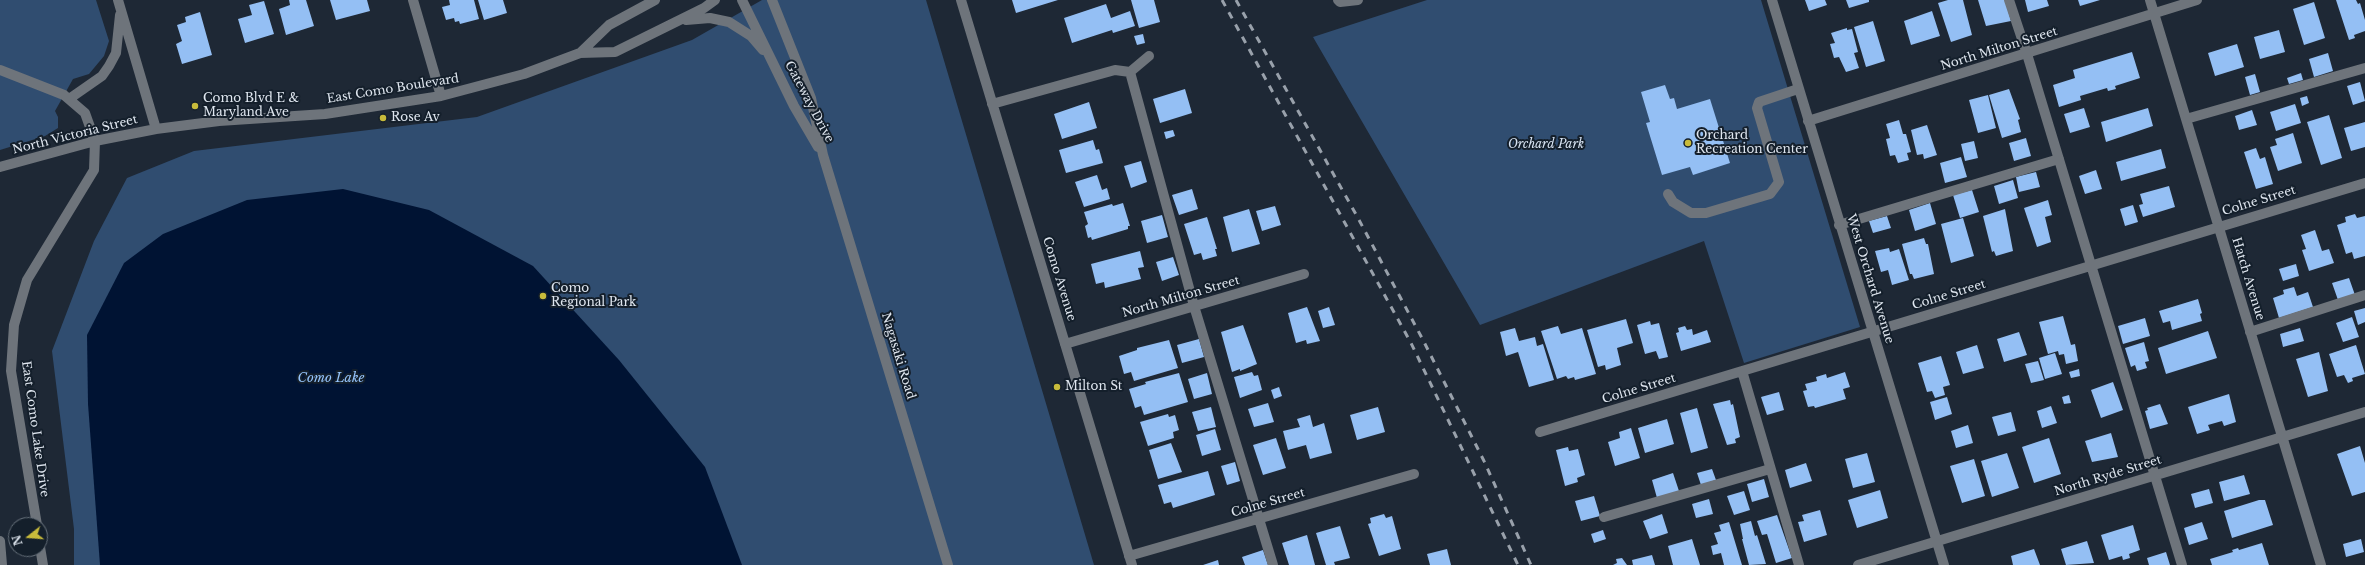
<!DOCTYPE html>
<style>
body{margin:0}
#map{position:relative;width:2365px;height:565px;overflow:hidden;background:#1e2835;font-family:"Libre Baskerville",serif}
canvas{display:block}
.north{position:absolute;left:8px;top:517px;width:40px;height:40px;box-sizing:border-box;background:#141f2b;border:1px solid #656f79;border-radius:50%;rotate:253deg;font-size:11px;font-weight:700;line-height:16px;text-align:center;color:#dfe6ef}
.north::after{content:'';display:block;margin:auto;width:14px;height:18px;background:#c8bb3b;clip-path:polygon(50% 0,100% 100%,50% 72%,0 100%)}
</style>
<div id="map">
<canvas width="2365" height="565"></canvas>
<div class="north">N</div>
</div>
<script>
const c = document.querySelector('canvas').getContext('2d');
c.lineJoin = 'round';
function fillPath(path, color) { c.fillStyle = color; c.fill(path, 'evenodd'); }
const shape = rows => new Path2D(rows.map(r => 'M' + r).join(''));
function stroke(path, color, width, dash) { c.strokeStyle = color; c.lineWidth = width; c.lineCap = dash ? 'butt' : 'round'; c.setLineDash(dash || []); c.stroke(path); }
function write(font, color, halo, rows, align = 'center') {
  c.font = font + ' "Libre Baskerville",serif'; c.lineWidth = 4; c.setLineDash([]); c.textBaseline = 'middle'; c.strokeStyle = halo; c.fillStyle = color; for (const [text, x, y, turn = 0] of rows) {
    c.save(); c.translate(x, y); c.rotate((+turn || 0) * Math.PI / 180); c.textAlign = isNaN(turn) ? turn : align; if (halo) c.strokeText(text, 0, 0); c.fillText(text, 0, 0); c.restore();
  }
}
const green = shape([
 [0,0,96,0,109,41,104,56,89,74,73,79,55,111,58,117,58,128,45,136,0,150],
 [762,0,926,0,1094,565,74,565,74,529,52,351,94,241,127,178,194,151,477,117,692,40],
 [1427,0,1761,0,1860,327,1744,363,1704,241,1480,325,1313,37]
]);
const water = shape([
 [343,189,429,210,533,266,619,360,705,467,742,565,100,565,88,404,87,335,124,263,163,234,247,200]
]);
const building = shape([
 [289,0,306,0,314,26,286,35,279,9,290,5],
 [330,0,367,0,370,11,336,20],
 [449,0,474,0,479,19,460,24,459,21,455,22,454,18,446,20,442,7,450,5],
 [478,0,503,0,507,13,484,20],
 [1012,0,1058,0,1016,13],
 [1131,0,1154,0,1160,22,1139,28],
 [1805,0,1825,0,1827,5,1809,11],
 [1846,0,1869,0,1869,2,1849,8],
 [1948,0,1963,0,1972,35,1951,42,1938,3],
 [1978,0,2005,0,2011,21,1986,26],
 [2025,0,2047,0,2049,6,2028,12],
 [2078,0,2100,0,2080,6],
 [2336,0,2356,0,2358,4,2360,3,2365,20,2365,31,2354,35,2355,38,2349,40],
 [264,1,274,34,245,43,238,19,252,15,249,5],
 [2314,2,2325,38,2304,45,2293,9],
 [1106,4,1111,18,1130,11,1135,26,1113,33,1112,30,1072,43,1064,18],
 [1932,11,1940,36,1911,45,1904,21],
 [200,12,212,55,182,64,176,44,182,41,177,25,186,22,185,17],
 [1873,21,1885,61,1866,67,1854,27],
 [1847,28,1847,30,1852,29,1858,52,1854,53,1859,68,1846,72,1839,57,1834,58,1830,44,1835,43,1831,33],
 [2279,30,2285,52,2260,59,2254,37],
 [1143,34,1145,43,1137,45,1134,36],
 [2237,44,2244,67,2215,76,2208,53],
 [2132,52,2140,78,2115,86,2116,89,2108,91,2107,88,2080,96,2081,100,2059,107,2053,85,2075,78,2073,70],
 [2328,53,2333,71,2314,77,2309,59],
 [2301,73,2303,80,2289,84,2287,78],
 [2255,74,2260,92,2250,95,2245,77],
 [2360,82,2365,101,2353,105,2347,86],
 [1665,85,1670,99,1674,98,1677,109,1710,99,1730,163,1693,175,1690,167,1662,175,1646,123,1650,122,1641,92],
 [1185,89,1192,113,1160,123,1153,99],
 [2009,89,2020,119,2018,120,2021,132,2002,138,1989,95],
 [1988,95,1996,128,1978,133,1969,100],
 [2307,96,2309,103,2302,106,2300,98],
 [1089,102,1097,128,1062,139,1054,114],
 [2295,104,2301,123,2276,131,2270,112],
 [2084,108,2090,127,2070,133,2064,114],
 [2148,108,2153,126,2106,142,2101,122],
 [2252,110,2257,125,2239,130,2235,116],
 [2329,115,2342,158,2321,165,2307,122],
 [1899,120,1903,134,1906,134,1911,152,1907,153,1909,160,1898,163,1895,155,1890,156,1886,139,1890,138,1886,124],
 [2365,122,2365,147,2351,151,2344,128],
 [1927,125,1937,155,1924,159,1923,154,1917,155,1911,130],
 [1173,130,1175,136,1166,139,1164,132],
 [2293,133,2302,163,2278,171,2270,147,2277,145,2275,139],
 [2026,138,2031,156,2014,161,2009,143],
 [1093,140,1096,150,1099,149,1103,163,1066,173,1059,150],
 [1974,141,1978,158,1965,161,1961,144],
 [2256,148,2260,159,2265,157,2273,184,2256,189,2244,152],
 [2161,149,2166,168,2121,181,2116,162],
 [1961,157,1967,177,1945,183,1940,163],
 [1141,161,1147,182,1131,188,1124,166],
 [2096,170,2102,189,2085,194,2079,176],
 [2036,172,2040,187,2019,192,2016,177],
 [1097,175,1102,190,1107,188,1110,199,1084,207,1075,182],
 [2013,180,2018,198,1999,204,1994,186],
 [2169,186,2175,207,2143,217,2139,205,2143,204,2140,194],
 [1192,189,1198,209,1179,215,1172,195],
 [1972,190,1979,212,1960,218,1953,195],
 [2048,200,2052,215,2045,217,2051,242,2037,247,2024,208],
 [1123,203,1130,226,1128,226,1128,229,1092,240,1091,237,1088,238,1085,226,1088,224,1084,212,1112,204,1113,206],
 [1930,203,1936,224,1915,231,1909,210],
 [2133,205,2138,222,2125,226,2120,209],
 [1275,206,1281,225,1262,231,1256,211],
 [1249,209,1260,244,1232,252,1223,217],
 [2005,209,2013,251,1996,256,1994,251,1992,252,1983,216],
 [2355,214,2357,218,2365,216,2365,256,2354,259,2352,252,2346,254,2337,225,2346,222,2345,217],
 [1162,215,1168,237,1147,243,1141,221],
 [1887,216,1891,228,1873,233,1869,221],
 [1207,217,1217,249,1215,249,1217,256,1203,260,1201,253,1194,255,1184,224],
 [1963,218,1974,256,1951,263,1941,224],
 [2315,230,2322,251,2329,249,2334,263,2309,271,2302,250,2306,249,2301,235],
 [1924,238,1926,244,1928,244,1934,274,1914,279,1912,274,1910,274,1902,244],
 [1889,248,1890,252,1899,249,1909,280,1892,285,1888,270,1881,272,1875,251],
 [1140,251,1144,267,1138,268,1141,279,1105,288,1104,282,1096,284,1091,264],
 [1173,257,1179,275,1162,281,1156,262],
 [2296,264,2299,276,2283,281,2279,269],
 [2349,278,2355,295,2338,300,2332,283],
 [2294,287,2297,296,2308,292,2313,307,2279,318,2273,298,2284,294,2283,290],
 [2198,299,2202,313,2200,314,2202,321,2172,330,2170,321,2163,323,2159,311],
 [1307,307,1320,341,1307,344,1306,340,1296,343,1288,313],
 [1329,307,1335,325,1323,328,1318,311],
 [2365,308,2365,322,2358,325,2354,311],
 [2063,316,2071,345,2075,344,2078,361,2066,364,2064,354,2059,355,2058,351,2048,354,2039,322],
 [2352,317,2359,337,2343,342,2336,323],
 [2145,318,2150,336,2123,344,2118,326],
 [1626,319,1633,343,1617,348,1621,365,1606,370,1605,365,1598,367,1587,330],
 [1650,321,1651,325,1659,323,1668,357,1659,359,1656,351,1645,354,1637,325],
 [1243,325,1257,364,1240,371,1240,369,1232,372,1221,332],
 [1558,326,1561,334,1582,328,1596,374,1575,380,1574,377,1568,379,1566,376,1557,379,1541,331],
 [1685,326,1687,330,1692,329,1693,335,1707,330,1711,342,1681,351,1676,333,1679,332,1678,328],
 [1515,328,1519,341,1535,337,1537,346,1543,344,1554,380,1529,387,1518,352,1506,356,1500,332],
 [2300,328,2304,341,2283,347,2280,334],
 [2208,331,2217,358,2166,374,2158,348],
 [2019,332,2027,355,2004,362,1997,339],
 [1199,339,1204,357,1182,363,1177,345],
 [1169,340,1178,368,1134,381,1131,372,1124,374,1119,356,1137,350,1137,348],
 [2144,342,2149,361,2145,362,2147,368,2137,371,2135,365,2131,367,2125,348],
 [1977,345,1984,368,1963,374,1956,352],
 [2356,345,2365,374,2352,378,2353,381,2348,383,2344,375,2337,377,2329,354],
 [2319,352,2328,391,2308,397,2296,359],
 [2055,353,2062,374,2045,379,2039,358],
 [1941,356,1950,385,1943,387,1945,395,1935,398,1932,391,1927,392,1918,363],
 [2038,361,2044,380,2031,383,2025,364],
 [2079,369,2080,376,2071,378,2069,372],
 [1252,372,1254,376,1258,375,1262,390,1240,398,1234,377],
 [1845,372,1850,387,1843,389,1846,399,1815,408,1814,406,1808,407,1803,391,1807,390,1805,384,1817,381,1816,377,1826,374,1827,378],
 [1179,373,1188,402,1144,415,1141,406,1135,408,1129,389,1146,384,1145,382],
 [1207,373,1212,394,1194,399,1188,379],
 [2113,382,2123,410,2101,418,2091,390],
 [1279,387,1282,396,1274,399,1271,390],
 [1779,392,1784,410,1767,415,1761,397],
 [2229,394,2236,422,2224,426,2222,421,2208,425,2210,430,2197,434,2188,407],
 [2069,395,2071,403,2064,404,2062,397],
 [1947,397,1952,414,1935,420,1930,402],
 [1730,400,1731,405,1733,404,1740,437,1735,439,1736,443,1727,445,1713,404],
 [1268,403,1274,422,1254,427,1248,409],
 [2160,404,2168,424,2150,429,2145,411,2148,410,2147,408],
 [2051,406,2057,423,2042,428,2037,411],
 [1211,407,1216,427,1198,431,1192,412],
 [1378,407,1385,432,1357,440,1350,415],
 [1697,408,1708,448,1691,453,1680,413],
 [2011,412,2016,431,1998,436,1992,417],
 [1168,414,1169,417,1175,415,1179,430,1173,432,1174,438,1148,446,1140,422],
 [1310,415,1313,427,1324,423,1332,453,1310,459,1306,445,1288,450,1283,431,1300,427,1297,419],
 [1667,419,1674,444,1645,453,1638,428],
 [1968,425,1973,443,1956,448,1951,431],
 [1631,428,1640,458,1615,466,1608,442,1620,438,1619,432],
 [1215,429,1221,450,1202,456,1196,435],
 [2111,433,2118,457,2092,462,2085,441],
 [1276,438,1286,468,1263,475,1253,445],
 [2049,438,2061,474,2034,483,2022,447],
 [1171,443,1182,472,1158,479,1149,450],
 [2360,446,2365,463,2365,492,2352,496,2337,454],
 [1568,447,1569,451,1578,449,1585,475,1577,478,1578,482,1565,486,1556,450],
 [1867,453,1875,482,1853,488,1845,459],
 [2007,453,2019,488,1992,497,1981,461],
 [1974,459,1985,496,1962,503,1950,466],
 [1235,462,1240,481,1227,485,1221,466],
 [1806,463,1812,481,1790,488,1785,470],
 [1712,469,1716,480,1701,485,1697,473],
 [1208,471,1215,495,1173,508,1171,502,1164,504,1158,485],
 [1673,473,1679,491,1657,498,1652,480],
 [2244,475,2250,494,2224,501,2219,482],
 [1764,479,1769,497,1752,502,1747,484],
 [2209,489,2213,503,2195,508,2191,494],
 [1880,490,1888,518,1857,528,1848,500],
 [1744,491,1750,510,1734,515,1727,496],
 [1594,496,1600,516,1581,521,1575,501],
 [1709,499,1713,514,1696,518,1692,504],
 [2259,500,2265,500,2273,525,2232,538,2224,511],
 [1820,510,1827,535,1804,542,1798,522,1804,521,1802,515],
 [1384,514,1386,518,1392,516,1401,549,1379,556,1368,524,1371,523,1370,518],
 [1662,514,1668,533,1650,539,1643,521],
 [1777,515,1792,558,1776,563,1767,534,1762,535,1757,521],
 [1751,521,1755,536,1757,535,1766,564,1749,565,1742,539,1743,539,1740,524],
 [1729,522,1742,565,1724,565,1721,553,1713,555,1711,546,1718,544,1714,533,1721,531,1719,525],
 [2202,522,2208,539,2189,545,2184,528],
 [2133,525,2140,550,2129,554,2130,558,2123,560,2122,556,2109,560,2101,535],
 [1340,526,1350,558,1334,562,1335,565,1326,565,1316,533],
 [1603,530,1606,539,1594,543,1591,534],
 [1307,535,1315,565,1289,565,1282,543],
 [1692,539,1700,565,1673,565,1668,546],
 [2361,539,2364,552,2346,557,2343,544],
 [2087,541,2094,563,2066,565,2061,549],
 [2262,543,2269,565,2212,565,2210,559,2233,552,2232,550,2238,548,2239,550],
 [1447,549,1451,565,1430,565,1427,554],
 [2034,549,2040,565,2013,565,2011,556],
 [1263,550,1268,565,1245,565,1242,557],
 [2166,552,2170,565,2149,565,2147,558],
 [1652,555,1655,565,1633,565,1632,560],
 [1622,558,1627,565,1613,565,1617,563,1616,559],
 [1218,560,1219,565,1203,565]
]);
const minor = shape([
 [118,0,156,129],
 [413,0,441,96],
 [742,0,794,106,818,147],
 [772,0,811,98,823,155,948,565],
 [961,0,1132,565],
 [1338,0,1340,2,1358,0],
 [1772,0,1944,565],
 [2009,0,2027,54,2182,565],
 [2150,0,2321,565],
 [686,20,710,18,729,22,751,36,763,50],
 [580,53,615,52,704,8,715,0],
 [0,70,64,95,85,113,95,141,94,170,27,280,14,325,11,371,37,525],
 [1130,72,1194,306,1273,565],
 [69,99,102,76,109,66,116,53,120,15],
 [992,104,1115,70,1130,72,1149,56],
 [2186,119,2365,68],
 [1808,121,2197,0],
 [0,167,95,141,156,129,219,121,325,114,441,96,524,74,580,53,609,25,655,0],
 [1668,194,1673,202,1691,213,1706,213,1770,194,1779,182,1757,108,1759,102,1798,89],
 [1839,225,2059,159],
 [2250,332,2365,295],
 [1065,344,1304,274],
 [1742,371,1799,565],
 [1540,432,2365,183],
 [1604,517,1770,469],
 [0,541,2,565],
 [40,547,43,565],
 [1129,556,1414,474],
 [1858,565,2365,412]
]);
const rail = shape([
 [1222,0,1411,343,1518,565],
 [1236,0,1358,218,1423,340,1484,461,1531,565]
]);
const markers = [
 [195,106,4,"#c8bb3b"],
 [383,118,4,"#c8bb3b"],
 [1688,143,4,"#c8bb3b"],
 [543,296,4,"#c8bb3b"],
 [1057,387,4,"#c8bb3b"]
];
const streetNames = [
 ["North Milton Street",1999,49,-17],
 ["East Como Boulevard",393,89,-9],
 ["Gateway Drive",809,102,62],
 ["North Victoria Street",75,135,-14],
 ["Colne Street",2259,201,-17],
 ["Como Avenue",1059,279,73],
 ["West Orchard Avenue",1870,279,73],
 ["Hatch Avenue",2248,279,73],
 ["Colne Street",1949,295,-17],
 ["North Milton Street",1181,297,-16],
 ["Nagasaki Road",898,356,73],
 ["Colne Street",1639,389,-17],
 ["East Como Lake Drive",35,429,82],
 ["North Ryde Street",2108,476,-17],
 ["Colne Street",1268,503,-16]
];
const poiNames = [
 ["Como Blvd E &",203,99],
 ["Maryland Ave",203,113],
 ["Rose Av",391,118],
 ["Orchard",1696,136],
 ["Recreation Center",1696,150],
 ["Como",551,289],
 ["Regional Park",551,303],
 ["Milton St",1065,387]
];
const parkNames = [
 ["Orchard Park",1546,145]
];
const waterNames = [
 ["Como Lake",331,378]
];
fillPath(green, '#304d70');
fillPath(water, '#001333');
fillPath(building, '#94bff4');
stroke(minor, '#6e747b', 10);
stroke(rail, '#99a1ab', 3, [7, 7]);
for (const [x, y, r, color] of markers) { const dot = new Path2D(); dot.arc(x, y, r, 0, 2 * Math.PI); c.fillStyle = color; c.fill(dot); stroke(dot, '#141f2b', 1.5); }
write('12px', '#dfe6ef', '#141f2b', streetNames);
write('12px', '#dfe6ef', '#141f2b', poiNames, 'left');
write('italic 12px', '#d7e3f2', '#141f2b', parkNames);
write('italic 13px', '#95c4fc', '#141f2b', waterNames);
</script>
